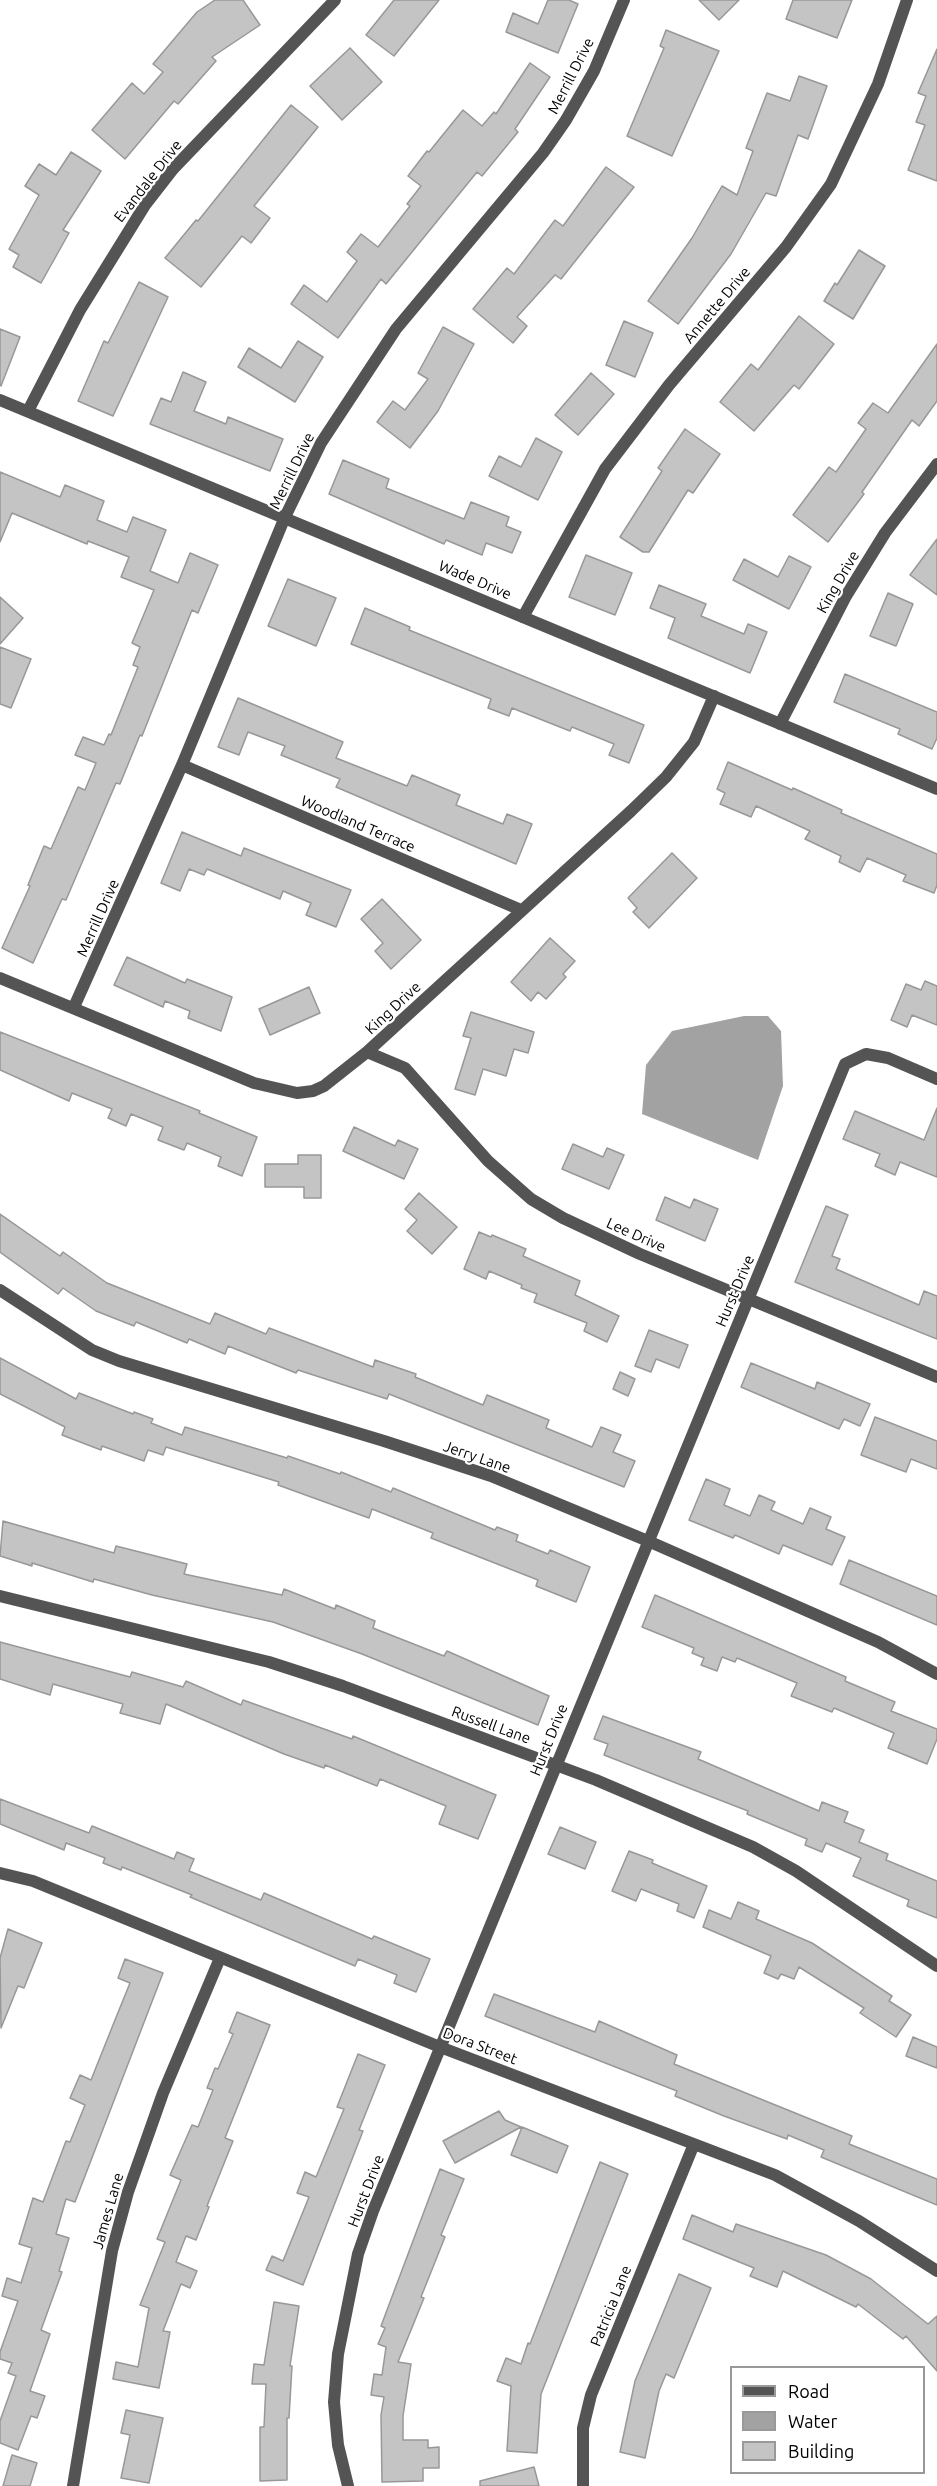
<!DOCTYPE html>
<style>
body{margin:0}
#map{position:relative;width:937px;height:2486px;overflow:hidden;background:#fff;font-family:Ubuntu,sans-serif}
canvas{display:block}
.legend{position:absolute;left:730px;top:2366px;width:195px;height:108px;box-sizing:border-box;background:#fff;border:2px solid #999;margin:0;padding:8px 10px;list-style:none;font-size:18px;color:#000}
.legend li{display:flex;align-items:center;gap:12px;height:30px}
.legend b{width:30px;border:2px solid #999}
</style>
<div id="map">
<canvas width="937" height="2486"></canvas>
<ul class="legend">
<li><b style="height:8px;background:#545454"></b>Road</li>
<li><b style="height:16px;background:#a2a2a2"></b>Water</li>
<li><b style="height:16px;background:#c4c4c4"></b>Building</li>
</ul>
</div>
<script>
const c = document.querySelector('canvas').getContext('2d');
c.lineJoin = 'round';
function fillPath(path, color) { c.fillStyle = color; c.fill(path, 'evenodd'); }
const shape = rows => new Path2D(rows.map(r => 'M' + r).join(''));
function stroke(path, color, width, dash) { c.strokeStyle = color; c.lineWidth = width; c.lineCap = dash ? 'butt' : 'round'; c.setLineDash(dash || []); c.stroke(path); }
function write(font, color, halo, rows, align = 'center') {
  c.font = font + ' Ubuntu,sans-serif'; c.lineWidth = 4.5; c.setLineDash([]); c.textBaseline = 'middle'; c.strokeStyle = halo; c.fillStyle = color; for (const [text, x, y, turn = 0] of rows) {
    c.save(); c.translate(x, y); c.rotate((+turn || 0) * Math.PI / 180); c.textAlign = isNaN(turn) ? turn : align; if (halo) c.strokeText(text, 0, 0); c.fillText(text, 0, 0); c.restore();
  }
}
const water = shape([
 [744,1016,768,1016,781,1031,783,1086,758,1160,642,1114,646,1065,672,1031]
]);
const building = shape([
 [215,0,243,0,260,25,212,57,216,61,178,104,174,101,125,159,92,130,132,83,144,94,163,72,153,64,197,12,215,0],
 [394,0,439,0,394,56,366,35,394,0],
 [548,0,569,0,578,4,558,53,506,32,513,13,538,24,548,0],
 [699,0,739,0,719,20,699,0],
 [793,0,852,0,837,38,786,19,793,0],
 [666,30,719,51,672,156,627,136,664,48,660,46,666,30],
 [350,48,382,82,342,120,310,86,350,48],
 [937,49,937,181,908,170,925,125,916,122,926,96,918,93,937,49],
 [530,63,550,77,515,129,518,132,482,176,477,172,386,284,381,279,338,338,291,304,304,285,327,302,357,261,347,252,361,234,378,247,410,206,407,204,421,186,408,176,427,151,429,152,463,110,482,126,494,112,496,114,530,63],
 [799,76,827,86,808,139,798,135,776,196,766,193,731,254,678,324,648,301,692,238,722,186,737,195,753,151,746,148,767,93,790,101,799,76],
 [291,105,318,127,254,206,270,218,251,243,242,236,201,287,165,258,196,220,198,221,291,105],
 [71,152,101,171,63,230,69,233,41,283,13,267,19,255,9,249,39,195,25,186,39,164,56,175,71,152],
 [606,167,634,187,561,279,555,275,517,317,527,326,513,343,473,309,507,268,514,274,555,220,563,226,606,167],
 [859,250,885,266,853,319,824,301,835,283,837,285,859,250],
 [139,282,168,297,113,416,78,401,104,341,108,343,139,282],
 [799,316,834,344,799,389,794,385,754,431,720,402,751,364,758,370,799,316],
 [624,321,653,333,635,377,606,365,624,321],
 [443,327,474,344,438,411,410,448,377,422,393,401,405,410,428,379,418,373,443,327],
 [0,329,20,337,1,386,0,385,0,329],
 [298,341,323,357,295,402,238,367,249,348,281,368,298,341],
 [937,344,937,401,919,426,912,420,862,492,864,494,828,542,793,515,829,467,836,472,866,429,858,423,873,403,888,413,937,344],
 [183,372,206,382,194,411,226,424,228,417,283,439,270,471,150,424,161,398,171,402,183,372],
 [591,373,614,394,578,435,555,415,591,373],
 [685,429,720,454,693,493,688,490,649,552,643,552,620,537,662,471,658,468,685,429],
 [536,438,562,452,538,500,489,476,499,456,521,467,536,438],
 [343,460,389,479,386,488,464,519,471,502,509,517,506,526,521,532,512,553,486,543,482,555,446,540,444,544,329,494,343,460],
 [0,472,60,497,65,485,104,501,97,520,127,532,133,517,166,530,150,571,178,583,190,553,218,565,198,613,192,610,142,736,140,735,120,784,116,783,66,900,62,899,33,963,2,948,30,886,28,885,44,846,51,849,78,787,85,790,96,763,75,755,83,737,104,745,109,734,111,735,138,667,133,665,140,647,132,643,154,590,121,577,129,557,88,541,87,544,12,513,0,542,0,472],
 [937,539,937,595,910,575,937,539],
 [586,555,632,573,615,615,569,597,586,555],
 [789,556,811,567,789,609,733,580,744,559,778,577,789,556],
 [288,579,336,598,316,646,268,626,288,579],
 [659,585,706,604,701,616,744,634,748,624,767,632,750,673,668,638,675,618,650,608,659,585],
 [888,593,913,604,896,646,870,636,888,593],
 [0,597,23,618,0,644,0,597],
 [365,608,410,627,409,630,644,725,629,763,609,755,614,744,572,727,570,731,512,708,509,716,488,708,491,699,351,644,365,608],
 [0,647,31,659,11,708,0,704,0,647],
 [845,674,937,712,937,738,932,749,898,734,900,729,834,702,845,674],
 [238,698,343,742,336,758,407,786,412,775,460,795,456,805,503,824,507,814,532,824,516,864,336,787,340,779,281,755,285,746,248,732,239,755,218,747,238,698],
 [728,762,792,790,793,788,842,810,841,813,937,854,937,885,934,893,903,881,906,875,867,858,860,872,839,862,841,856,805,839,810,831,756,806,751,817,720,804,725,793,717,789,728,762],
 [182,832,241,856,244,848,351,890,336,927,306,915,311,903,283,891,280,899,207,869,204,875,189,869,180,891,161,883,182,832],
 [672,853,697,878,649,928,633,912,637,908,628,898,672,853],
 [382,899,421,940,391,969,375,951,383,943,361,919,382,899],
 [550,938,575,961,563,974,566,977,546,999,538,992,531,1001,511,982,550,938],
 [127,957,185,983,187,979,232,997,221,1031,188,1018,190,1011,165,1001,163,1007,114,985,127,957],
 [925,981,937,986,937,1025,912,1015,907,1027,891,1020,906,984,921,990,925,981],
 [309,987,320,1013,270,1035,259,1009,309,987],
 [471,1012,534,1032,528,1053,514,1049,506,1076,483,1069,475,1095,455,1089,471,1038,463,1036,471,1012],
 [0,1032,200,1111,199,1113,257,1137,242,1176,218,1166,221,1157,187,1143,184,1150,158,1140,163,1127,131,1114,126,1126,108,1118,112,1109,72,1093,69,1101,0,1070,0,1032],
 [937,1108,937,1177,900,1162,895,1175,875,1166,880,1154,843,1139,855,1111,924,1140,937,1108],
 [354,1127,395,1146,398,1140,418,1149,404,1179,343,1151,354,1127],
 [573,1144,603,1157,607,1148,624,1155,609,1189,562,1169,573,1144],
 [298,1155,321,1155,321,1198,304,1198,304,1187,265,1187,265,1164,298,1164,298,1155],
 [419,1193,457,1227,432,1254,407,1231,417,1220,405,1209,419,1193],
 [665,1197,690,1208,694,1199,718,1209,705,1241,656,1220,665,1197],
 [826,1206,848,1215,832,1256,840,1259,836,1269,919,1305,924,1291,937,1296,937,1339,795,1282,826,1206],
 [0,1214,60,1256,63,1252,107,1283,210,1324,215,1313,266,1334,269,1328,373,1367,375,1360,416,1374,415,1377,483,1405,487,1395,549,1420,546,1428,592,1447,601,1427,621,1435,613,1452,635,1461,624,1487,389,1394,387,1399,298,1370,296,1373,228,1346,225,1354,189,1339,187,1343,136,1322,134,1326,96,1311,63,1288,58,1294,0,1252,0,1214],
 [479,1232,491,1237,492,1235,526,1249,523,1256,580,1281,575,1295,619,1316,607,1342,584,1331,587,1323,534,1302,537,1294,521,1288,522,1285,489,1271,486,1279,464,1269,479,1232],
 [649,1330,688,1345,679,1368,656,1359,651,1372,635,1366,649,1330],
 [0,1358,76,1399,79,1393,133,1414,134,1412,153,1419,151,1423,182,1435,185,1427,287,1458,288,1456,340,1474,341,1472,391,1492,393,1488,495,1530,497,1527,518,1535,516,1541,548,1554,550,1550,590,1567,576,1602,536,1586,538,1580,431,1538,433,1533,372,1509,369,1518,278,1485,279,1482,166,1447,163,1455,148,1450,144,1461,102,1446,101,1450,62,1435,65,1427,0,1394,0,1358],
 [751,1363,815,1389,817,1382,870,1404,860,1426,844,1419,839,1429,741,1387,751,1363],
 [620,1372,635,1379,628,1396,613,1389,620,1372],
 [875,1417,937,1441,937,1469,911,1459,906,1472,861,1455,875,1417],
 [706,1479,730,1489,724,1505,750,1516,759,1495,775,1502,771,1510,803,1524,810,1508,831,1517,826,1529,845,1537,832,1565,783,1545,779,1554,735,1535,733,1538,689,1520,706,1479],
 [3,1521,114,1553,116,1546,187,1564,184,1574,282,1595,284,1589,335,1609,336,1605,375,1621,373,1628,444,1656,447,1651,549,1696,538,1725,362,1654,273,1622,152,1595,94,1579,93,1582,32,1563,32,1566,0,1556,3,1521],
 [849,1560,937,1596,937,1625,840,1584,849,1560],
 [655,1595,846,1677,845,1681,895,1702,891,1711,937,1729,937,1739,927,1764,888,1748,894,1733,834,1708,832,1712,791,1696,797,1683,737,1658,735,1662,722,1657,717,1671,701,1665,704,1658,692,1653,694,1648,642,1627,655,1595],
 [0,1642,130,1677,132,1672,183,1687,186,1681,241,1705,243,1700,352,1739,353,1736,496,1795,478,1839,439,1824,446,1806,380,1779,377,1786,325,1765,324,1768,284,1754,166,1704,160,1724,120,1713,123,1704,53,1684,50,1695,0,1679,0,1642],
 [603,1716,701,1752,698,1759,819,1811,822,1802,848,1812,844,1822,864,1830,859,1842,888,1854,886,1860,937,1881,937,1918,907,1906,909,1900,853,1876,861,1858,826,1843,822,1852,805,1845,807,1839,747,1814,748,1811,604,1755,608,1744,594,1739,603,1716],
 [0,1799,89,1833,92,1826,174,1859,177,1852,194,1859,189,1871,261,1900,264,1893,372,1939,374,1936,430,1959,416,1992,394,1983,397,1975,358,1959,355,1966,190,1897,192,1895,122,1867,121,1870,103,1863,105,1858,66,1843,64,1850,0,1824,0,1799],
 [560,1827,596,1842,585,1869,548,1854,560,1827],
 [629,1851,653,1860,652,1863,707,1886,694,1918,677,1911,679,1904,641,1889,636,1901,612,1891,629,1851],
 [738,1902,759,1911,756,1919,812,1943,892,1996,889,2001,911,2015,896,2037,860,2013,864,2008,799,1967,794,1979,781,1974,778,1979,764,1973,771,1956,703,1927,709,1910,731,1919,738,1902],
 [8,1929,42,1943,24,1988,18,1986,1,2028,0,1958,8,1929],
 [125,1959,163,1973,75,2202,66,2199,56,2234,69,2238,59,2271,62,2272,41,2330,50,2334,30,2391,45,2396,37,2418,31,2416,18,2450,0,2443,0,2421,16,2376,8,2373,12,2363,0,2359,0,2352,18,2301,2,2296,7,2278,21,2283,32,2248,19,2244,33,2198,43,2202,66,2141,70,2142,85,2105,70,2098,80,2075,91,2080,117,2015,130,1983,118,1978,125,1959],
 [494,1994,595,2032,599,2021,677,2055,674,2064,852,2136,849,2144,937,2179,937,2205,821,2157,824,2150,788,2135,787,2139,724,2116,675,2096,677,2091,485,2016,494,1994],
 [237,2012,270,2025,225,2138,233,2141,207,2206,209,2207,196,2240,186,2236,176,2262,197,2271,190,2288,181,2284,163,2331,170,2332,159,2388,113,2379,116,2362,138,2367,149,2308,140,2305,165,2242,157,2239,181,2180,170,2175,192,2125,198,2127,213,2090,207,2088,215,2068,218,2069,233,2034,229,2032,237,2012],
 [913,2037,937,2047,937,2068,906,2056,913,2037],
 [358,2054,385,2065,359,2130,363,2131,303,2285,266,2270,272,2256,283,2261,309,2197,297,2193,305,2172,316,2177,344,2109,337,2107,358,2054],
 [499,2111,505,2120,521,2127,455,2163,443,2141,499,2111],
 [522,2127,568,2146,557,2173,511,2155,522,2127],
 [600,2162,628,2174,541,2394,537,2453,507,2451,511,2386,497,2381,506,2358,521,2364,528,2343,530,2344,600,2162],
 [440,2169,464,2179,441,2235,445,2237,421,2297,424,2298,398,2362,411,2364,403,2416,403,2440,428,2440,428,2448,439,2447,439,2468,423,2468,423,2481,382,2482,381,2415,384,2397,371,2395,374,2374,382,2375,386,2347,378,2344,385,2328,381,2326,440,2169],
 [692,2215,733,2232,736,2224,826,2255,871,2279,928,2324,937,2316,937,2371,906,2336,903,2339,858,2304,856,2307,783,2271,777,2287,750,2276,754,2268,683,2239,692,2215],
 [679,2274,711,2288,674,2378,666,2374,659,2391,645,2458,620,2452,635,2381,679,2274],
 [274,2302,299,2306,290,2366,292,2366,289,2418,287,2418,287,2480,260,2481,260,2427,264,2427,266,2384,252,2384,254,2364,264,2365,274,2302],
 [126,2410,163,2418,149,2483,121,2478,130,2435,121,2433,126,2410],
 [12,2455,37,2463,30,2486,3,2486,12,2455],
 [534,2467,539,2486,480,2486,480,2481,534,2467]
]);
const minor = shape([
 [28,411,80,310,145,205,173,169,335,0],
 [523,617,605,469,669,385,786,247,831,184,878,84,907,0],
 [780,724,846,596,885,533,937,464],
 [182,765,521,910],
 [0,978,254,1083,297,1093,313,1091,324,1086,367,1052,631,811,666,777,694,742,714,696],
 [74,1007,182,765,285,517,321,443,396,329,543,153,566,120,594,71,624,0],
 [367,1052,405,1068,488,1161,531,1199,563,1218,640,1254,937,1377],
 [0,1290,92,1350,119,1361,384,1441,491,1476,648,1541,878,1642,937,1674],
 [0,1596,269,1662,343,1686,596,1780,753,1847,796,1871,937,1966],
 [0,1873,33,1881,440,2047,775,2175,859,2221,937,2271],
 [73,2486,112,2251,128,2192,163,2093,220,1958],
 [348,2486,338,2445,334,2402,338,2354,358,2254,373,2211,845,1064,866,1054,888,1058,937,1079],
 [583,2486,583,2428,591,2395,694,2144]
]);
const tertiary = shape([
 [0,400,937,789]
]);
const streetNames = [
 ["Merrill Drive",571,76,-63],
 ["Evandale Drive",148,181,-52],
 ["Annette Drive",717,305,-50],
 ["Merrill Drive",292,471,-64],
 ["Wade Drive",475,580,23],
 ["King Drive",838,582,-60],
 ["Woodland Terrace",358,824,23],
 ["Merrill Drive",98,918,-66],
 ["King Drive",393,1008,-43],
 ["Lee Drive",636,1235,24],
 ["Hurst Drive",735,1291,-67],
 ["Jerry Lane",477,1457,19],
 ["Russell Lane",491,1725,20],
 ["Hurst Drive",549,1740,-68],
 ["Dora Street",480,2046,21],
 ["Hurst Drive",366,2191,-69],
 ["James Lane",108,2211,-74],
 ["Patricia Lane",611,2306,-68]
];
fillPath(water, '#a2a2a2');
fillPath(building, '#c4c4c4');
stroke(building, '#989898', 1.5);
stroke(minor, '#545454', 12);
stroke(tertiary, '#545454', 12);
write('15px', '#000', '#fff', streetNames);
</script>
